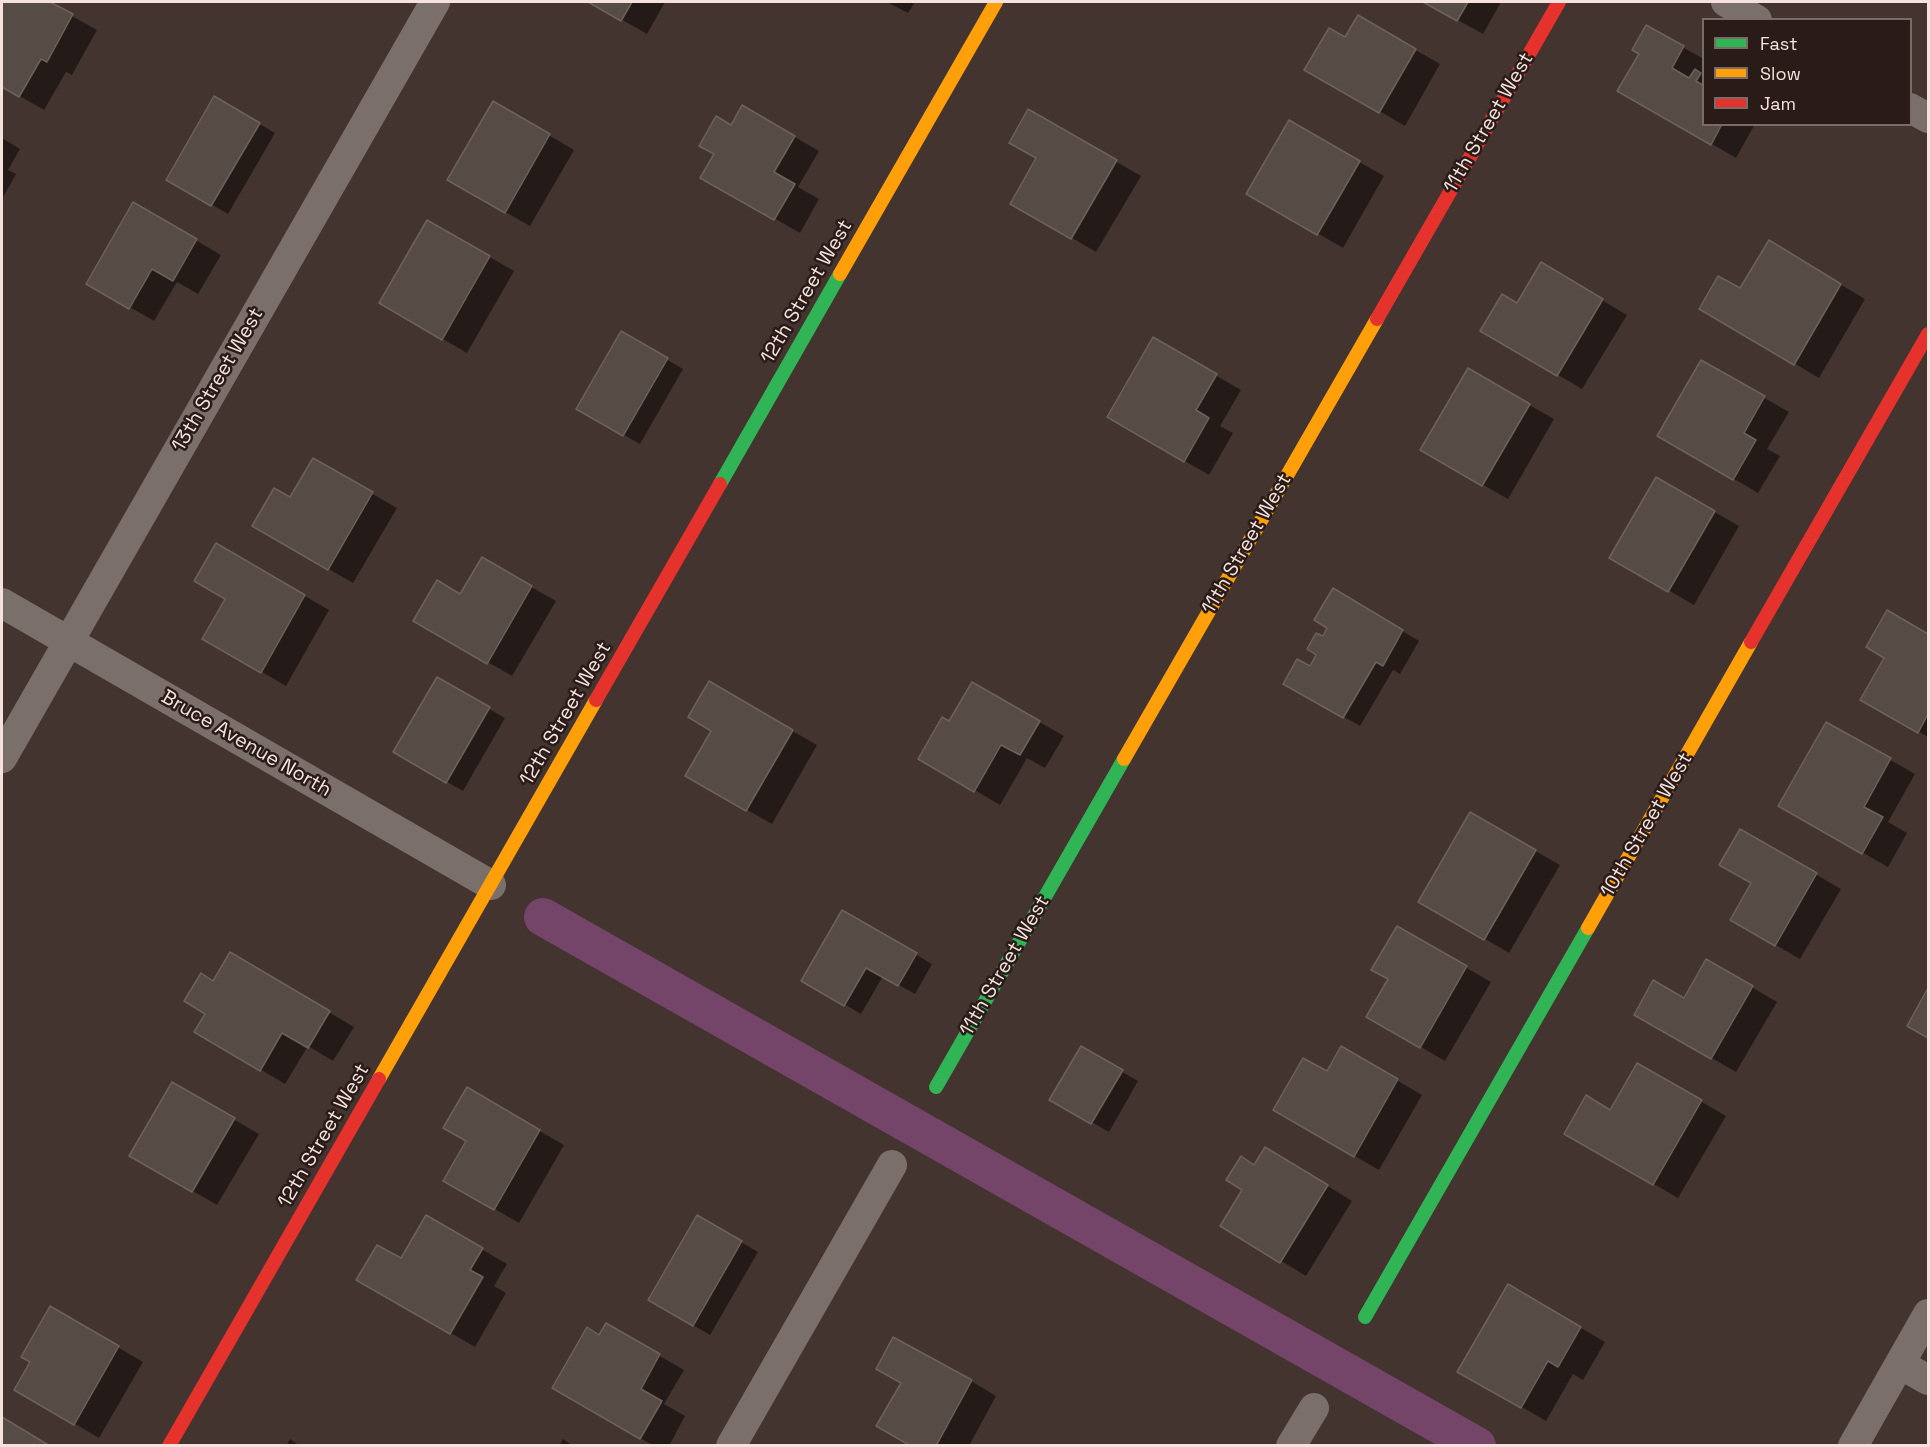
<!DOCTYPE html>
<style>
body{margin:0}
#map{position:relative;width:1930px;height:1447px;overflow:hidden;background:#443430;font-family:"Space Grotesk",sans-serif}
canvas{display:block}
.frame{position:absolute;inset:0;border:3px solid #f5e2dd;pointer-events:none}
.legend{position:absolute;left:1702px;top:18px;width:210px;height:108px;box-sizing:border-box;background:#291b18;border:2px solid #7b6b67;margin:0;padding:8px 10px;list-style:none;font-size:18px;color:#f5e2dd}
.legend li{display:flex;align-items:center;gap:12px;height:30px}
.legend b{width:30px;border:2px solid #7b6b67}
</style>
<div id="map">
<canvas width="1930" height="1447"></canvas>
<div class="frame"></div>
<ul class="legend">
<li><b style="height:8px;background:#30b455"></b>Fast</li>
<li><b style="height:8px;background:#ff9f0a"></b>Slow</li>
<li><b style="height:8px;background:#e5322d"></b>Jam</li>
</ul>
</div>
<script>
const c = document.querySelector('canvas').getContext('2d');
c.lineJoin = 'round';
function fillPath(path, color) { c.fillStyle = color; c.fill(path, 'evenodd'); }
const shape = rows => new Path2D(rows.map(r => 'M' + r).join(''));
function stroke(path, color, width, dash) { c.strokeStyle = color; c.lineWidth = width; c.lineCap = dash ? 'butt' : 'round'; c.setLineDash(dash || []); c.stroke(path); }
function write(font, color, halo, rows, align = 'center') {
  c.font = font + ' "Space Grotesk",sans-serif'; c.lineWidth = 5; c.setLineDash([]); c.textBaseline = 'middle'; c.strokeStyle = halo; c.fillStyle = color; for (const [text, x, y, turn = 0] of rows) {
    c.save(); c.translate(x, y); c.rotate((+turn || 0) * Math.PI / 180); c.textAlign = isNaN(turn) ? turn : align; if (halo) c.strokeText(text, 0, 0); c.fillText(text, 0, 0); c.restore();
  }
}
const shadow = shape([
 [2,2,47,2,97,30,72,75,66,72,44,110,2,86],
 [591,2,665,2,647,34],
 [887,2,915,2,908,13],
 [1425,2,1501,2,1483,34],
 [1358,17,1440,64,1405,126,1307,69,1345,39],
 [1646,27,1704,59,1704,124,1755,124,1736,158,1619,90,1641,53],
 [215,98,275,133,228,214,168,179],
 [494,103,574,150,530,226,449,180],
 [743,107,819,151,798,187,819,199,800,233,702,177],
 [1029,111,1141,176,1096,252,1012,203,1038,158],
 [1289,122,1384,176,1343,248,1248,193],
 [2,138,20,149,8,170,16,174,2,199],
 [134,204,221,255,198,294,177,282,154,321,88,283],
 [428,222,514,271,467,353,381,303],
 [1769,242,1865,299,1819,378,1701,308,1741,290],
 [1541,264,1627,315,1582,389,1482,330,1517,304],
 [622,334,683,369,640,444,578,409],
 [1153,339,1241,390,1220,426,1233,433,1209,475,1109,417],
 [1702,362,1789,412,1767,449,1780,456,1758,493,1659,435],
 [1468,370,1554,419,1508,499,1422,450],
 [314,460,397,508,353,583,254,526,291,499],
 [1657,479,1739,526,1694,605,1611,557],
 [216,545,329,610,286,686,204,638,227,599],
 [482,559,556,601,512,676,415,620,461,596],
 [1333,590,1419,641,1400,674,1393,670,1360,726,1285,683,1310,668,1318,654,1329,628],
 [1888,612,1928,635,1928,737,1862,699,1886,657],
 [437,679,505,718,463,791,395,752],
 [710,684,817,745,772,824,687,776,714,730],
 [973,684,1064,736,1045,768,1027,758,1000,805,920,758,950,724],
 [1827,724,1915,774,1888,822,1907,833,1888,867,1780,806],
 [1470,814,1560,865,1509,953,1420,901],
 [1740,831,1841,889,1800,959,1732,920,1753,883],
 [843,912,932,964,915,994,883,976,861,1014,803,980],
 [1398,928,1491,982,1445,1061,1368,1016,1390,979],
 [230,954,354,1027,333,1061,308,1046,285,1084,196,1031,207,1013,213,982],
 [1707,961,1777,1002,1736,1072,1636,1014,1685,1000],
 [1928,991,1928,1037,1909,1025],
 [1081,1048,1138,1081,1109,1132,1052,1099],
 [1342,1048,1422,1095,1379,1170,1275,1110,1327,1073],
 [1638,1065,1726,1116,1678,1198,1566,1133,1611,1112],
 [172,1084,259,1134,217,1205,131,1155],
 [467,1089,564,1145,519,1223,445,1180,468,1141],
 [1290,1163,1352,1201,1306,1276,1222,1225,1255,1166],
 [426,1217,507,1264,494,1286,506,1293,475,1347,359,1280,401,1260],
 [698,1217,758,1252,710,1335,650,1300],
 [1509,1286,1605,1342,1583,1380,1573,1374,1546,1421,1460,1371],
 [51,1308,143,1362,99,1438,16,1389,32,1361],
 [606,1325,684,1370,664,1404,685,1416,669,1446,654,1446,554,1388,599,1337],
 [971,1381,996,1396,969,1446,913,1446],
 [290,1439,300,1446,286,1446],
 [563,1439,573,1446,559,1446]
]);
const canal = shape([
 [543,917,1477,1446]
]);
const building = shape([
 [2,2,50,2,73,14,47,62,41,59,19,97,2,87,2,2],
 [588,2,632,2,621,21,588,2],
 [1423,2,1468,2,1457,21,1423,2],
 [1358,15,1416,49,1379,113,1304,70,1329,28,1345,37,1358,15],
 [1646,25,1684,46,1672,68,1689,78,1695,69,1701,73,1696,81,1704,86,1704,124,1722,124,1711,145,1617,91,1639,54,1632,50,1646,25],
 [214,96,260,123,211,206,166,180,214,96],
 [493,101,550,134,505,213,447,180,493,101],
 [742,105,795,136,774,172,795,184,774,220,700,178,714,154,699,146,716,116,731,125,742,105],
 [1028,109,1117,160,1071,239,1010,204,1036,158,1009,143,1028,109],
 [1289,120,1360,161,1317,235,1246,194,1289,120],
 [133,202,197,239,173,281,152,269,129,309,86,284,133,202],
 [427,220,490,256,442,340,379,303,427,220],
 [1769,240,1841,284,1794,365,1699,309,1718,276,1740,288,1769,240],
 [1541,262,1603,299,1557,376,1480,331,1502,294,1517,303,1541,262],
 [621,331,668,358,623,436,576,409,621,331],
 [1153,337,1217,374,1196,410,1209,418,1184,462,1107,417,1153,337],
 [1701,360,1765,396,1744,433,1756,440,1733,480,1657,436,1701,360],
 [1468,368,1530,404,1482,486,1420,450,1468,368],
 [313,458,373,492,328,570,252,526,274,488,290,497,313,458],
 [1656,477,1715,511,1668,592,1609,558,1656,477],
 [216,543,305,595,261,673,202,639,225,599,194,581,216,543],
 [482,557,532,586,487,664,413,621,437,580,460,594,482,557],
 [1333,588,1403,630,1383,666,1376,662,1343,718,1283,684,1297,659,1310,666,1316,655,1307,649,1316,633,1323,636,1327,628,1314,620,1333,588],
 [1887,610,1928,634,1928,714,1918,733,1860,700,1884,658,1866,647,1887,610],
 [437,677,490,707,446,783,393,752,437,677],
 [709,681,793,730,746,811,685,776,711,731,688,717,709,681],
 [972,682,1040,721,1020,755,1001,745,974,792,918,759,942,717,949,721,972,682],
 [1826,722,1891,758,1864,807,1883,817,1862,854,1778,806,1826,722],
 [1470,812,1536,850,1484,940,1418,902,1470,812],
 [1740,829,1817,873,1775,946,1730,920,1751,883,1719,865,1740,829],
 [842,910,917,953,898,986,866,968,844,1006,801,981,842,910],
 [1397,926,1467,966,1420,1048,1366,1017,1388,979,1371,970,1397,926],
 [230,952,330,1011,308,1048,282,1033,260,1071,194,1032,205,1014,184,1001,201,973,213,981,230,952],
 [1706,959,1753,986,1711,1059,1634,1015,1653,980,1684,998,1706,959],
 [1928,988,1928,1038,1907,1026,1928,988],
 [1081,1046,1123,1070,1091,1124,1049,1100,1081,1046],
 [1341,1046,1398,1079,1354,1157,1273,1110,1303,1058,1327,1071,1341,1046],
 [1637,1063,1702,1100,1653,1185,1564,1134,1586,1095,1610,1110,1637,1063],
 [172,1082,235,1118,192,1192,129,1156,172,1082],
 [467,1087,540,1130,494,1210,443,1181,466,1141,443,1128,467,1087],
 [1265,1147,1328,1185,1280,1263,1220,1226,1242,1190,1226,1180,1241,1156,1254,1165,1265,1147],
 [426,1215,483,1248,470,1270,483,1277,450,1334,356,1280,377,1245,401,1258,426,1215],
 [697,1215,742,1241,693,1326,648,1300,697,1215],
 [1508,1284,1581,1327,1558,1367,1548,1361,1521,1408,1457,1372,1508,1284],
 [50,1306,119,1346,74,1425,14,1390,30,1362,21,1357,50,1306],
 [606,1323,660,1354,641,1389,662,1401,640,1439,552,1388,587,1327,599,1335,606,1323],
 [893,1337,972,1380,936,1446,911,1446,876,1426,901,1383,876,1369,893,1337],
 [2,1417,50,1446,2,1446,2,1417]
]);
const street = shape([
 [1726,2,1757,20],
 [1910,108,1928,118],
 [2,603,491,885],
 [2,758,435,2],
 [1900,1364,1928,1380],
 [731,1446,892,1165],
 [1291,1446,1314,1408],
 [1853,1446,1928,1314]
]);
const fast = shape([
 [720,484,840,274],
 [936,1087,1124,759],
 [1365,1317,1588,928]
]);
const slow = shape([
 [840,274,996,2],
 [1124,759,1377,319],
 [1588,928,1751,642],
 [379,1079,596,700]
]);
const jam = shape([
 [1377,319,1559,2],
 [1751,642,1928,334],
 [596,700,720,484],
 [169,1446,379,1079]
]);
const streetNames = [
 ["11th Street West",1489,123,-60],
 ["12th Street West",807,292,-60],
 ["13th Street West",218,380,-60],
 ["11th Street West",1247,544,-60],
 ["12th Street West",566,714,-60],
 ["Bruce Avenue North",246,744,30],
 ["10th Street West",1647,825,-60],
 ["11th Street West",1005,966,-60],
 ["12th Street West",324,1136,-60]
];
fillPath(shadow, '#0007');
stroke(canal, '#744469', 38);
fillPath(building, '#564b45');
stroke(building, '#6d615b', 1.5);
stroke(street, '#7b6f6c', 30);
stroke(fast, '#30b455', 14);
stroke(slow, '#ff9f0a', 14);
stroke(jam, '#e5322d', 14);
write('20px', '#f5e2dd', '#291b18', streetNames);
</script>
